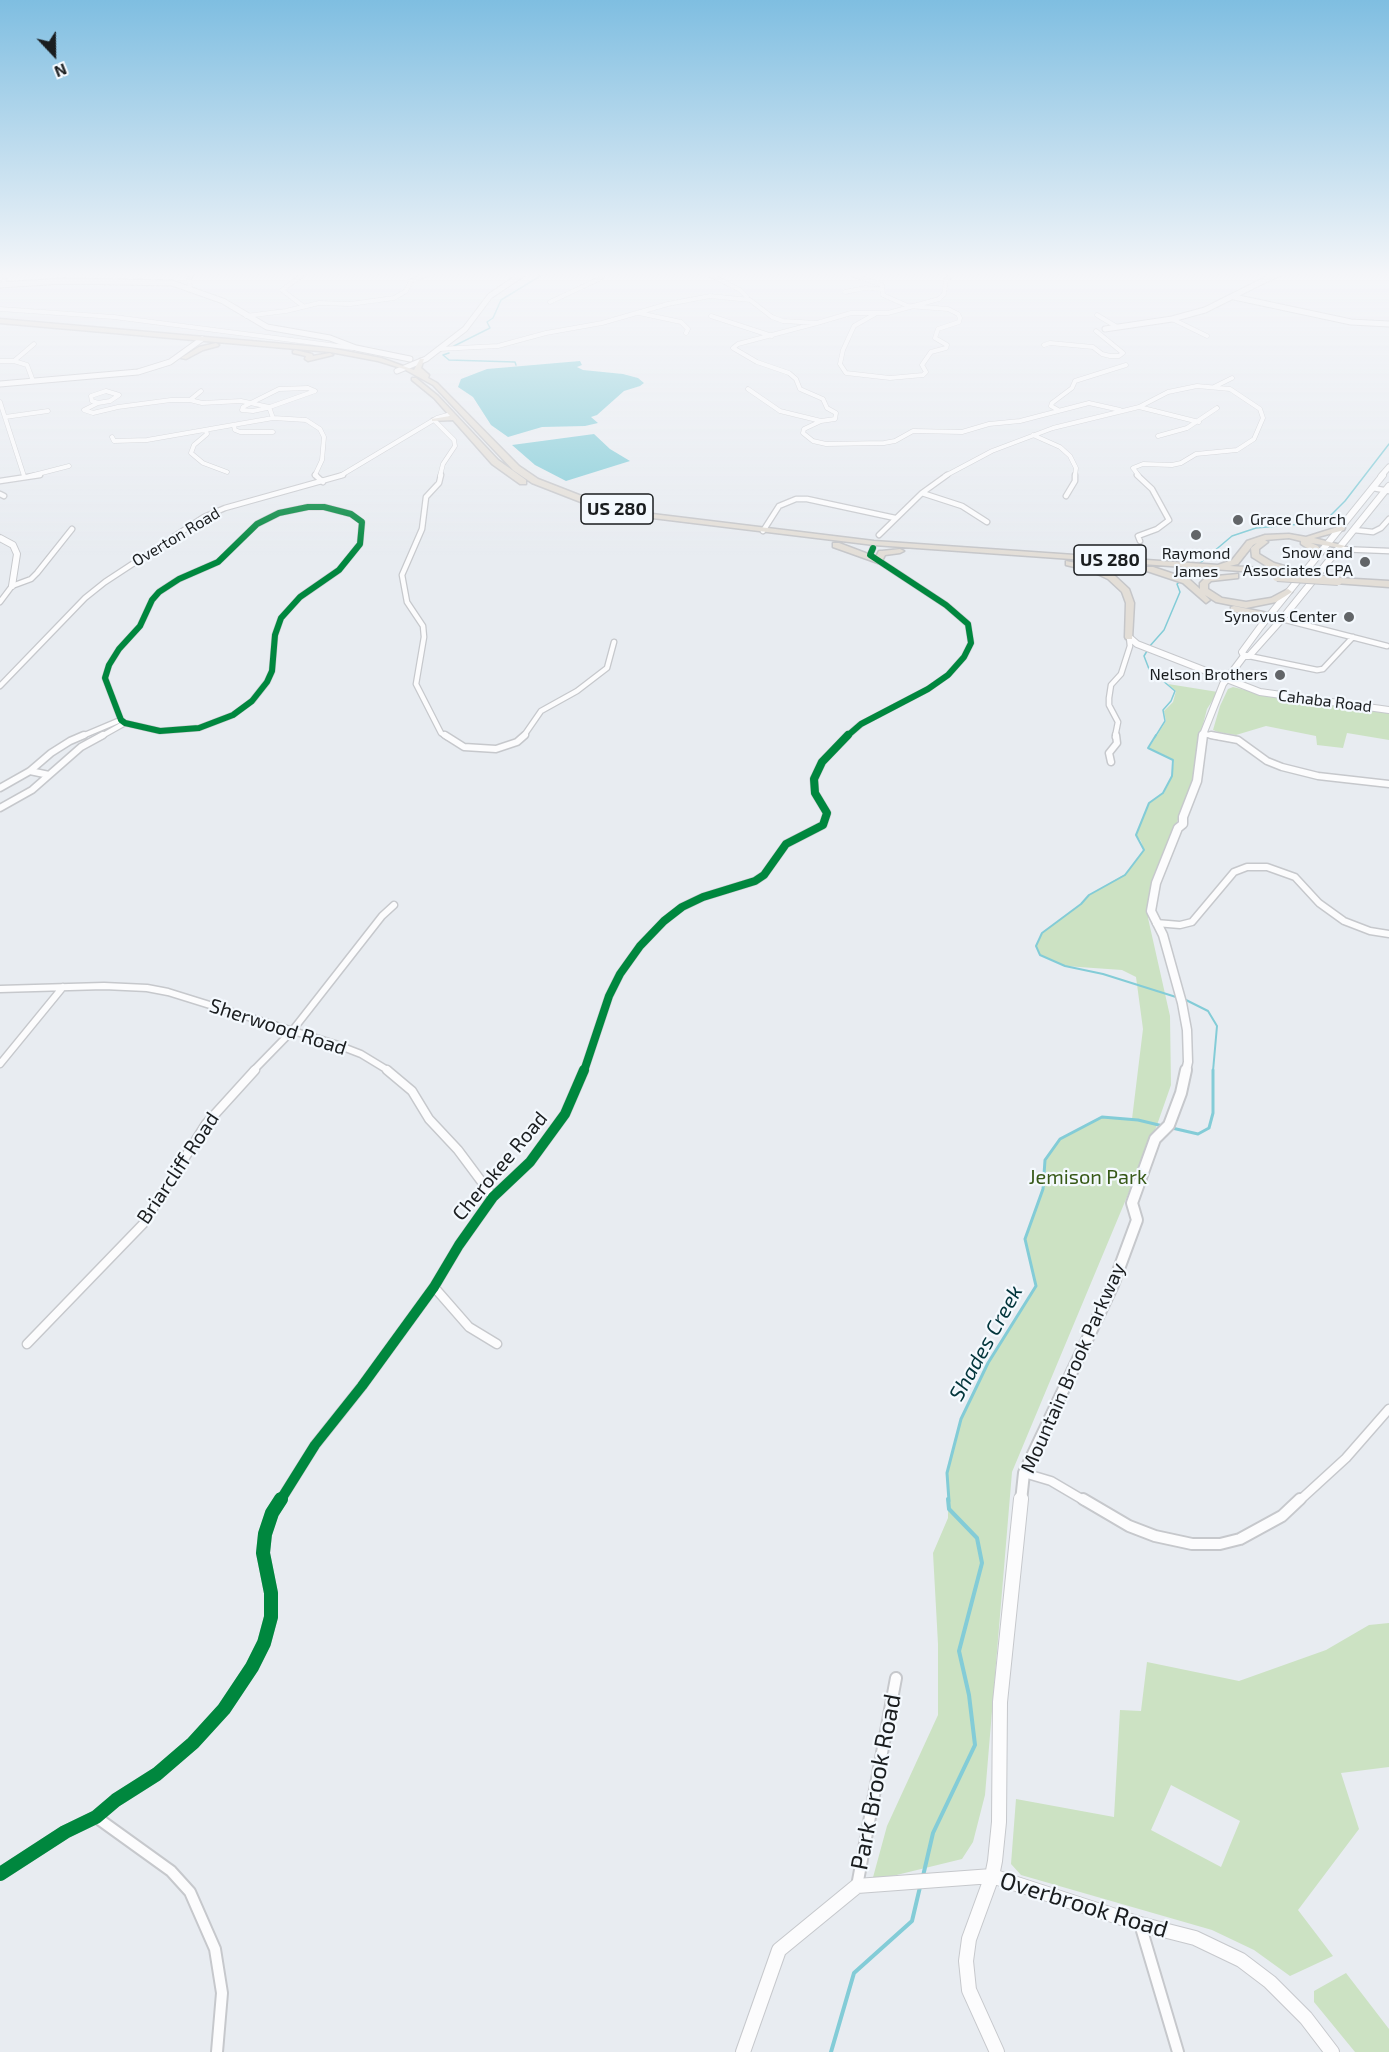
<!DOCTYPE html>
<style>
body{margin:0}
#map{position:relative;width:1389px;height:2052px;overflow:hidden;background:#e8ecf1;font-family:"Exo 2",sans-serif}
canvas{display:block}
.north{position:absolute;left:24px;top:24px;width:60px;height:60px;-webkit-text-stroke:4px #f4f9fe;paint-order:stroke;rotate:158deg;font-size:16px;font-weight:700;line-height:24px;text-align:center;color:#1a1d1f}
.north::after{content:'';display:block;margin:auto;width:21px;height:27px;background:#1a1d1f;clip-path:polygon(50% 0,100% 100%,50% 72%,0 100%)}
</style>
<div id="map">
<canvas width="1389" height="2052"></canvas>
<div class="north">N</div>
</div>
<script>
const c = document.querySelector('canvas').getContext('2d');
c.lineJoin = 'round';
function fillPath(path, color) { c.fillStyle = color; c.fill(path, 'evenodd'); }
const shape = rows => new Path2D(rows.map(r => 'M' + r).join(''));
function stroke(path, color, width, dash) { c.strokeStyle = color; c.lineWidth = width; c.lineCap = dash ? 'butt' : 'round'; c.setLineDash(dash || []); c.stroke(path); }
function write(font, color, halo, rows, align = 'center') {
  c.font = font + ' "Exo 2",sans-serif'; c.lineWidth = 4.5; c.setLineDash([]); c.textBaseline = 'middle'; c.strokeStyle = halo; c.fillStyle = color; for (const [text, x, y, turn = 0] of rows) {
    c.save(); c.translate(x, y); c.rotate((+turn || 0) * Math.PI / 180); c.textAlign = isNaN(turn) ? turn : align; if (halo) c.strokeText(text, 0, 0); c.fillText(text, 0, 0); c.restore();
  }
}
const green = shape([
 [1168,684,1218,692,1207,709,1199,740,1193,782,1153,882,1148,918,1170,1016,1171,1085,1157,1125,1012,1472,985,1795,973,1842,962,1859,872,1881,887,1826,938,1715,938,1644,933,1553,948,1518,948,1471,961,1419,988,1363,1036,1286,1025,1239,1042,1189,1045,1160,1060,1139,1102,1117,1132,1119,1143,1029,1136,977,1122,970,1065,966,1040,955,1036,946,1042,933,1081,904,1089,895,1125,874,1144,850,1141,841,1136,835,1149,803,1164,793,1172,776,1174,760,1149,748,1166,721,1164,711,1173,702,1176,691],
 [1233,687,1286,700,1389,713,1389,740,1347,733,1343,748,1317,745,1316,736,1266,726,1236,735,1218,732,1213,730,1220,706,1228,689],
 [1389,1623,1389,1767,1341,1773,1359,1829,1298,1910,1333,1956,1290,1976,1254,1950,1212,1930,1021,1875,1011,1864,1016,1799,1114,1817,1120,1710,1141,1711,1147,1662,1239,1681,1326,1650,1369,1625],
 [1171,1785,1240,1821,1221,1867,1151,1830],
 [1346,1973,1389,2029,1389,2052,1355,2052,1314,2002,1314,1991]
]);
const water = shape([
 [580,361,582,365,577,367,583,370,623,374,638,378,644,383,640,386,624,391,597,415,591,417,598,423,585,426,542,427,508,437,491,425,473,397,458,387,461,379,487,369],
 [594,434,610,449,630,461,566,481,535,465,512,445]
]);
const streamFar3 = shape([
 [454,346,490,328,487,322,493,318,501,300,545,273],
 [449,353,443,355,449,360,515,362,516,365],
 [1200,563,1232,536,1256,528,1324,522,1345,501,1389,444],
 [1184,578,1189,573],
 [1149,647,1164,630,1180,592,1177,584,1182,580],
 [1147,651,1144,656,1149,669,1175,691,1171,701,1163,710,1165,721,1155,737]
]);
const streamFar2 = shape([
 [1156,735,1148,748,1173,760,1172,776,1163,793,1149,803,1136,835,1144,850,1125,875,1089,895,1081,904,1042,933,1036,946,1040,955,1065,966,1103,974,1176,997],
 [1184,999,1208,1011,1217,1026,1213,1071]
]);
const streamFar1 = shape([
 [1172,1128,1198,1134,1209,1128,1213,1113,1213,1070],
 [949,1501,947,1473,961,1419,988,1363,1036,1286,1025,1239,1043,1189,1045,1160,1060,1139,1102,1117,1138,1120,1163,1126]
]);
const stream = shape([
 [923,1876,933,1833,975,1745,969,1695,959,1651,982,1563,977,1538,949,1509,948,1499],
 [831,2052,854,1973,912,1921,920,1887]
]);
const streetFar4 = shape([
 [707,273,740,290,747,297,746,299],
 [848,273,882,285,883,295,908,306,948,309,958,314,960,318,959,322,938,329,935,338,947,345,946,348,931,352,922,365,926,372,923,375,890,378,846,373,840,364,843,350,854,326,875,314],
 [301,276,282,290,303,306],
 [3,285,6,273],
 [190,288,189,280,192,273],
 [845,292,865,288,882,289],
 [550,302,599,279,605,273],
 [0,309,114,317,353,348],
 [639,313,681,322,688,329,686,333],
 [1097,315,1117,327],
 [246,316,286,311,319,303,350,304,394,298,406,291,411,281,431,273],
 [711,316,772,336],
 [1172,319,1207,336],
 [817,323,738,344,733,348,757,362,789,373,796,379,800,389,823,399,827,408,836,413,835,419,821,421,804,429,803,433,813,441,826,444,884,443,895,441,913,431,962,432,989,424,1020,421,1089,403,1120,410],
 [1044,345,1050,343,1093,347,1102,354,1110,356,1119,356,1123,353,1096,331],
 [439,349,498,346,546,333,602,323,668,304,710,296,750,300,772,317,783,321,817,323,851,313,888,313,939,299,944,294,946,280,954,273],
 [0,361,14,361,27,365,33,381],
 [14,361,34,344],
 [1214,387,1232,378],
 [308,388,315,391,267,408,253,411,242,410,243,407,279,389,308,388],
 [748,389,780,411,821,421],
 [106,391,119,395,110,401,98,403,92,401,91,396,106,391],
 [190,400,201,391],
 [0,402,24,476],
 [98,403,84,410,93,413,118,407,171,400,190,400,202,403,241,401,269,407,273,418],
 [1139,407,1199,422],
 [1058,410,1051,406,1052,403,1072,388,1075,381,1126,365],
 [5,417,48,411],
 [434,420,454,440,455,446,443,464,440,476],
 [234,426,235,430,240,432,273,432],
 [206,430,207,434,194,445,191,453,203,463,227,472],
 [1033,435,1060,447,1070,456,1076,468,1075,476],
 [1158,436,1187,428,1217,408],
 [112,437,114,441,147,440,273,418,306,420,320,429,324,437,322,460,315,475,317,476],
 [30,476,69,466],
 [340,476,437,418,451,414],
 [945,476,992,451,1053,428,1139,407,1168,392,1197,386,1230,389,1260,409,1263,418,1254,439,1237,450,1196,454,1181,463,1172,465,1143,464,1133,468,1139,476]
]);
const streetFar3 = shape([
 [315,475,323,482],
 [441,475,439,483,426,497,422,529,402,575,407,602,423,626,424,637,416,684,441,733,447,737],
 [1137,475,1152,489,1169,520,1157,529,1138,536,1140,541],
 [0,481,40,475],
 [1373,488,1389,491],
 [922,493,962,506,987,522],
 [0,494,4,496],
 [1066,496,1075,481,1075,475],
 [308,507,324,507,351,514,362,522,360,544,339,570,300,597,281,618,275,635,272,671,267,682,252,701,233,715,199,728,160,731,125,723,121,720,105,678,109,665,119,649,140,626,152,600,159,592,179,579,218,562,257,524,279,513,308,507],
 [1354,530,1373,532,1381,528,1389,519],
 [763,531,779,506,796,499,807,499,895,518],
 [879,535,922,493,947,475],
 [1338,549,1389,551],
 [0,602,12,586,31,579,37,573,72,529],
 [1282,619,1387,646],
 [1249,656,1317,670,1323,669,1353,637],
 [0,686,85,598,105,582,204,517,225,508,343,475],
 [1204,734,1219,737],
 [80,737,118,721],
 [100,737,125,723],
 [523,737,541,711,577,691,607,668,614,642],
 [846,737,861,724,928,689,948,675,964,657,971,643,968,624,946,605,870,555,873,548],
 [1115,737,1118,722,1109,705,1109,698,1111,685,1121,674,1130,646,1129,637]
]);
const streetFar2 = shape([
 [445,735,464,747,496,749,517,742,525,735],
 [1211,735,1238,740,1267,761,1282,767,1318,776,1389,784],
 [1111,762,1109,753,1117,743,1116,735],
 [30,771,49,775],
 [0,788,30,771,51,753,70,741,84,735],
 [0,808,32,790,81,747,103,735],
 [1156,923,1180,925,1192,922,1234,872,1247,867,1267,867,1295,877,1319,903,1344,921,1370,931,1389,934],
 [0,989,104,986,147,988,168,992,335,1044,361,1054,389,1071],
 [0,1064,63,987],
 [253,1071,292,1031,382,916,394,905],
 [584,1071,609,996,620,974,640,946,664,921,682,907,703,897,755,881,764,875,786,844,823,825,827,813,815,793,814,779,822,762,848,735]
]);
const streetFar1 = shape([
 [387,1070,412,1091,429,1119,458,1150,493,1197],
 [434,1287,469,1327,497,1344],
 [27,1344,143,1224,206,1124,255,1070],
 [1024,1473,1051,1481,1085,1501],
 [280,1501,315,1445,362,1386,434,1287,459,1245,493,1197,530,1162,565,1114,584,1070],
 [1299,1501,1346,1458,1389,1409]
]);
const street = shape([
 [1083,1499,1129,1526,1155,1536,1192,1544,1220,1544,1240,1539,1282,1516,1300,1499],
 [96,1817,171,1871,190,1892,215,1949,222,1993,217,2052],
 [0,1874,65,1832,96,1817,116,1800,157,1774,193,1743,224,1709,252,1667,264,1643,271,1617,271,1593,263,1553,265,1534,272,1513,281,1499],
 [857,1886,896,1678],
 [1140,1924,1178,2052]
]);
const secondaryFar4 = shape([
 [1270,278,1280,273],
 [0,285,64,281,172,283,223,301,267,327,330,338,356,348,410,359],
 [1234,297,1351,322,1389,324],
 [1105,329,1172,319,1205,310,1269,278],
 [397,371,426,359,465,329,490,296,524,273],
 [0,384,138,372,170,362,202,339],
 [1381,476,1389,467]
]);
const secondaryFar3 = shape([
 [0,538,13,545,17,554,12,586],
 [1129,637,1137,644,1260,692,1389,710],
 [1244,656,1242,652,1261,626,1383,475],
 [1202,737,1223,684,1244,656,1249,656,1282,619,1389,486]
]);
const secondaryFar2 = shape([
 [1186,1071,1188,1062,1187,1030,1182,1003,1163,935,1151,911,1156,883,1178,828,1183,824,1183,817,1197,781,1203,735]
]);
const secondaryFar1 = shape([
 [1021,1501,1024,1473,1113,1285,1137,1220,1132,1203,1155,1139,1169,1125,1181,1093,1186,1070]
]);
const secondary = shape([
 [743,2052,779,1950,857,1886,992,1876,1140,1924,1195,1938,1241,1960,1270,1982,1306,2018,1332,2052],
 [997,2052,969,1990,966,1961,969,1939,992,1876,995,1861,999,1822,1000,1702,1021,1499]
]);
const highway = shape([
 [0,319,330,348,381,358,414,370,420,359,424,359,421,368,429,375,428,378,437,383,519,466,538,479,597,502,636,512,874,541,1218,565,1232,560,1247,541,1265,535,1289,534,1306,537,1341,526,1345,528,1344,530,1314,538,1345,546,1341,548,1311,543,1318,546,1323,554,1319,556,1301,544,1301,541,1289,538,1265,540,1268,542,1259,549,1259,554,1274,563,1298,570,1294,572,1286,571,1286,574,1283,574,874,545,636,516,591,506,532,483,513,470,433,385,404,369,378,361,330,352,0,323,0,319],
 [1257,543,1251,548,1252,557,1268,567,1279,569,1230,566,1238,564,1253,545,1257,543],
 [216,343,219,345,218,346,203,350,186,359,181,358,199,347,216,343],
 [295,350,312,354,313,356,330,353,333,355,308,361,305,359,306,356,293,353,293,351,295,350],
 [412,378,416,378,438,396,498,460,526,480,526,484,520,484,492,464,453,420,432,421,432,419,450,416,434,398,412,380,412,378],
 [833,543,839,543,876,557,879,551,882,551,900,549,904,551,900,553,885,555,881,563,878,563,833,547,833,543],
 [1066,561,1097,567,1114,575,1129,589,1134,603,1132,639,1126,639,1125,637,1126,603,1122,592,1108,579,1091,571,1066,565,1066,561],
 [1147,567,1153,567,1189,579,1200,589,1200,583,1206,577,1238,574,1238,578,1211,581,1208,584,1208,589,1222,598,1246,602,1271,598,1288,589,1292,592,1276,602,1246,608,1216,602,1205,595,1210,600,1206,603,1183,583,1147,571,1147,567],
 [1338,578,1389,581,1389,587,1335,583,1335,579,1338,578],
 [1234,606,1282,616,1286,619,1282,622,1231,611,1231,607,1234,606]
]);
const highwayBridge = shape([
 [1277,577,1338,581]
]);
const cyclewayFar3 = shape([
 [308,507,324,507,351,514,362,522,360,544,339,570,300,597,281,618,275,635,272,671,267,682,252,701,233,715,199,728,160,731,125,723,121,720,105,678,109,665,119,649,140,626,152,600,159,592,179,579,218,562,257,524,279,513,308,507],
 [846,737,861,724,928,689,948,675,964,657,971,643,968,624,946,605,870,555,873,548]
]);
const cyclewayFar2 = shape([
 [584,1071,609,996,620,974,640,946,664,921,682,907,703,897,755,881,764,875,786,844,823,825,827,813,815,793,814,779,822,762,848,735]
]);
const cyclewayFar1 = shape([
 [280,1501,315,1445,362,1386,434,1287,459,1245,493,1197,530,1162,565,1114,584,1070]
]);
const cycleway = shape([
 [0,1874,65,1832,96,1817,116,1800,157,1774,193,1743,224,1709,252,1667,264,1643,271,1617,271,1593,263,1553,265,1534,272,1513,281,1499]
]);
const markers = [
 [1238,520,6,"#626568"],
 [1196,535,6,"#626568"],
 [1365,562,6,"#626568"],
 [1349,617,6,"#626568"],
 [1280,675,6,"#626568"]
];
const farPoinames = [
 ["Grace Church",1250,520,"left"],
 ["Snow and",1353,553],
 ["Associates CPA",1353,571],
 ["Raymond",1196,554,"center"],
 ["James",1196,572,"center"],
 ["Synovus Center",1337,617],
 ["Nelson Brothers",1268,675]
];
const farStreetnames = [
 ["Overton Road",176,537,-31],
 ["Cahaba Road",1325,701,7]
];
const shields = [
 [617,509,72],
 [1110,560,72]
];
const shieldNames = [
 ["US 280",617,509],
 ["US 280",1110,560]
];
const streetNames = [
 ["Sherwood Road",278,1027,18],
 ["Cherokee Road",500,1166,-50],
 ["Briarcliff Road",178,1168,-56],
 ["Mountain Brook Parkway",1073,1368,-66]
];
const parkNames = [
 ["Jemison Park",1088,1177]
];
const waterNames = [
 ["Shades Creek",986,1343,-61]
];
const nearStreetnames = [
 ["Park Brook Road",876,1782,-79],
 ["Overbrook Road",1084,1905,17]
];
fillPath(green, '#cce2c3');
fillPath(water, '#83ccd7');
stroke(streamFar3, '#83ccd7', 1.5);
stroke(streamFar2, '#83ccd7', 2);
stroke(streamFar1, '#83ccd7', 3);
stroke(stream, '#83ccd7', 4);
stroke(streetFar4, '#c6c8cc', 5);
stroke(streetFar3, '#c6c8cc', 7);
stroke(streetFar2, '#c6c8cc', 9);
stroke(streetFar1, '#c6c8cc', 11);
stroke(street, '#c6c8cc', 14);
stroke(secondaryFar4, '#c6c8cc', 7);
stroke(secondaryFar3, '#c6c8cc', 8);
stroke(secondaryFar2, '#c6c8cc', 11);
stroke(secondaryFar1, '#c6c8cc', 14);
stroke(secondary, '#c6c8cc', 16);
stroke(highway, '#c5c6c9', 3);
stroke(streetFar4, '#fcfcfd', 4);
stroke(streetFar3, '#fcfcfd', 4.5);
stroke(streetFar2, '#fcfcfd', 6);
stroke(streetFar1, '#fcfcfd', 8);
stroke(street, '#fcfcfd', 10);
stroke(secondaryFar4, '#fcfcfd', 5);
stroke(secondaryFar3, '#fcfcfd', 6);
stroke(secondaryFar2, '#fcfcfd', 8);
stroke(secondaryFar1, '#fcfcfd', 10);
stroke(secondary, '#fcfcfd', 14);
fillPath(highway, '#e3ded7');
stroke(highwayBridge, '#c5c6c9', 10, []);
stroke(highwayBridge, '#e3ded7', 8);
stroke(cyclewayFar3, '#00873e', 6);
stroke(cyclewayFar2, '#00873e', 8);
stroke(cyclewayFar1, '#00873e', 10);
stroke(cycleway, '#00873e', 14);
const sky = c.createLinearGradient(0, 0, 0, 560);
sky.addColorStop(0, '#7fbee1');
sky.addColorStop(0.49, '#f5f6f9');
sky.addColorStop(1, '#f5f6f900');
c.fillStyle = sky;
c.fillRect(0, 0, 1389, 560);
for (const [x, y, r, color] of markers) { const dot = new Path2D(); dot.arc(x, y, r, 0, 2 * Math.PI); c.fillStyle = color; c.fill(dot); stroke(dot, '#f4f9fe', 2); }
write('16px', '#1a1d1f', '#f4f9fe', farPoinames, 'right');
write('16px', '#1a1d1f', '#f4f9fe', farStreetnames);
for (const [x, y, w] of shields) { const box = new Path2D(); box.roundRect(x - w / 2, y - 15, w, 30, 4.5); c.fillStyle = '#f4f9fe'; c.fill(box); stroke(box, '#1a1d1f', 1.5); }
write('bold 18px', '#1a1d1f', null, shieldNames);
write('20px', '#1a1d1f', '#f4f9fe', streetNames);
write('20px', '#375917', '#f4f9fe', parkNames);
write('italic 21px', '#02353b', '#f4f9fe', waterNames);
write('24px', '#1a1d1f', '#f4f9fe', nearStreetnames);
</script>
